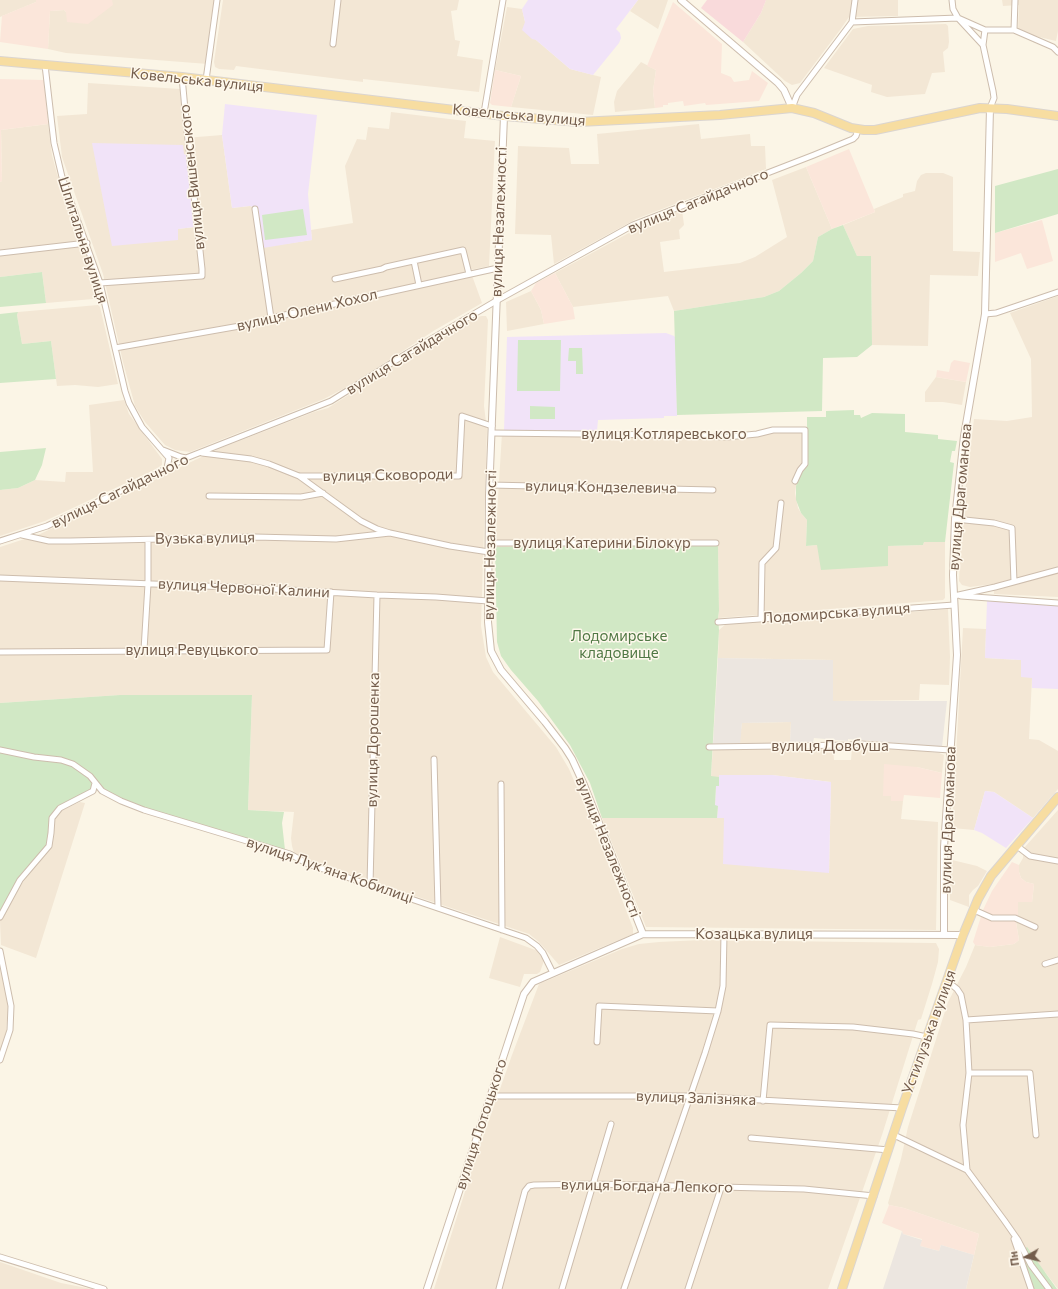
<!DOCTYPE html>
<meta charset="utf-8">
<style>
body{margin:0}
#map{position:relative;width:1058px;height:1289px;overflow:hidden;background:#fbf5e6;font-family:Commissioner,sans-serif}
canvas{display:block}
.north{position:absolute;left:1006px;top:1237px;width:40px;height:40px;-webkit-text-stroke:3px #fef8ec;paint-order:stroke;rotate:262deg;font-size:11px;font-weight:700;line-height:16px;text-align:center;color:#745d4c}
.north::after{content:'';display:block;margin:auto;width:14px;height:18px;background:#745d4c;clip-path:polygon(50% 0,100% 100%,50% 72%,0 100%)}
</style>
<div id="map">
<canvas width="1058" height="1289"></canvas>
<div class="north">Пн</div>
</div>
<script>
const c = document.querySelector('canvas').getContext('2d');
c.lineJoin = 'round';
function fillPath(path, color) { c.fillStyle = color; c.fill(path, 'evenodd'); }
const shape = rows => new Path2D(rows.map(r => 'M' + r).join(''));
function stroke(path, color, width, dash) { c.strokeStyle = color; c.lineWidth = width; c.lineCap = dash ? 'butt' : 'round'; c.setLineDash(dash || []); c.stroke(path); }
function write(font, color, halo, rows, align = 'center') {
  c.font = font + ' Commissioner,sans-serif'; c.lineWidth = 3; c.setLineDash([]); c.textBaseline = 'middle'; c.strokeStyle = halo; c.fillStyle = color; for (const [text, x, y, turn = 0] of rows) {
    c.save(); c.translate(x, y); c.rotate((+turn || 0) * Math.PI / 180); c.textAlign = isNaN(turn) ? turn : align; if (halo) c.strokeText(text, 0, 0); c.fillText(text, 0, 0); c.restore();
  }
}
const residential = shape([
 [0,0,36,0,36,2,0,17],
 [112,0,217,0,208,64,66,53,48,49,50,11,64,10,66,12,112,5],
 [223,0,459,0,457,10,451,11,455,40,460,41,457,56,483,60,479,92,363,79,363,82,236,66,234,70,219,69,215,67,214,62],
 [638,0,668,0,658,29,630,11],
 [766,0,898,0,898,16,849,17,840,30,800,83,792,85,785,81,743,42,761,13],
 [1002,0,1058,0,1058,31,1056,41,1035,36,1018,29,1019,5,1003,6],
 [507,7,522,9,525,22,536,40,570,69,601,77,593,115,511,107,521,76,495,70],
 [946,24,948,26,949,42,948,48,943,52,945,72,932,73,925,94,887,97,871,92,872,85,824,68,853,29,868,26],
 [641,62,656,70,653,91,655,108,615,112,614,102,617,91],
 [88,83,180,89,185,138,222,135,232,208,250,206,258,209,263,247,312,240,311,230,353,223,345,166,357,139,366,140,368,127,389,129,391,112,466,121,464,138,495,141,489,266,470,270,482,303,435,330,352,384,324,399,190,452,175,450,165,445,145,422,135,406,123,362,103,274,62,157,57,116,87,114],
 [184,154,186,155,194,227,178,229],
 [48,124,52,155,57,174,86,250,94,279,97,294,93,299,46,303,42,272,0,277,0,182,2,181,1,130],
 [699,124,701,139,750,134,751,146,765,146,766,169,636,219,554,264,551,235,515,234,518,146,569,148,571,164,599,164,597,134],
 [806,167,832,229,818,237,813,261,801,273,779,291,764,297,674,311,668,296,573,307,555,273,638,228,682,210,684,225,679,230,680,239,660,242,664,272,740,263,755,257,787,237,772,180],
 [926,173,943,173,953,177,953,251,980,252,978,276,930,275,928,346,872,345,871,256,857,256,843,225,875,212,874,209,903,197,903,194,915,191,917,181,921,175],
 [531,291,541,310,544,324,507,331,506,302],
 [1058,296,1058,597,994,594,993,584,970,587,962,585,959,581,962,516,974,419,1007,421,1032,417,1031,359,1010,313],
 [98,305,100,307,118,384,98,387,75,385,57,386,51,341,22,344,17,315,18,312],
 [482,316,486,316,488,320,484,406,487,430,481,626,486,657,493,672,556,747,569,769,593,825,633,928,633,934,559,965,539,942,529,934,304,859,294,853,292,846,291,838,294,812,248,810,252,695,120,695,0,703,0,547,40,534,132,491,197,459,221,448,314,412,328,408,399,363,477,317],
 [936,377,966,382,962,405,943,402,925,402,925,392],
 [124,400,129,414,162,459,162,465,154,470,45,521,0,536,0,490,18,488,35,480,65,482,66,472,93,472,89,405],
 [773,430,807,430,807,465,796,486,795,493,798,508,801,513,807,520,806,546,817,545,888,566,888,546,923,545,924,542,945,542,945,598,943,600,718,618,719,611,718,545,495,547,502,433,727,437],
 [948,609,950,657,949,685,920,684,919,700,832,701,833,660,718,658,719,630,726,624,849,617],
 [963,628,986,629,985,658,1021,660,1032,678,1029,739,1039,740,1058,751,1058,789,1033,818,994,792,985,791,974,830,952,828],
 [791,722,790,749,833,748,834,760,851,760,852,748,871,746,939,753,944,755,942,773,917,767,883,795,891,796,891,801,903,801,901,819,938,822,936,930,646,927,602,818,724,818,829,873,831,782,772,775,719,775,719,777,711,777,713,744,739,744,742,723],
 [80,802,85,803,36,958,1,945,0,921,20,886,50,847,55,820,60,811],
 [1058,810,1058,1289,1045,1272,1020,1252,1034,1289,966,1289,979,1234,904,1208,889,1205,888,1203,901,1159,908,1127,948,1002,966,967,975,945,990,947,1014,944,1019,940,1016,922,1018,915,1018,902,1032,902,1034,884,1026,882,1021,878,1019,872,1019,865,1023,858,1024,848],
 [952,860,977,866,987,871,978,886,973,890,969,895,969,907,950,900,950,880],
 [500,937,538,951,545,958,540,972,537,974,524,974,520,987,489,978],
 [702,940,932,943,936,943,939,949,938,962,932,984,921,1019,918,1020,882,1135,828,1289,434,1289,476,1157,512,1055,539,984,622,949,639,944,659,942],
 [0,961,8,1006,6,1032,0,1051],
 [0,1262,61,1283,92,1289,0,1289]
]);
const commercial = shape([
 [36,0,112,0,113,5,88,24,67,22,66,12,64,10,50,11,48,49,0,42,2,16,36,2],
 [673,2,722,44,721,73,731,77,734,82,749,80,752,71,768,83,759,101,706,105,705,103,684,106,683,101,668,103,668,105,663,105,663,107,655,108,653,91,656,70,647,66],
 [495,70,521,76,511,107,492,105,490,103],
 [0,79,44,80,48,124,1,130,2,181,0,182],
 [849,149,875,212,832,229,806,167],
 [1042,220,1053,261,1027,269,1021,253,995,262,995,233],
 [555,273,573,307,575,319,544,324,541,310,531,291,536,283],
 [954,360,970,363,966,382,936,377,937,370,949,372,951,363],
 [884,764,917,767,942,773,940,798,904,795,903,801,891,801,891,796,883,796],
 [1012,862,1019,865,1019,872,1021,878,1026,882,1034,884,1032,902,1018,902,1018,915,1016,922,1019,940,1014,944,990,947,975,945,973,942,983,910,992,891],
 [889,1205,904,1208,979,1234,974,1255,941,1245,939,1251,920,1246,922,1239,903,1234,902,1231,882,1223]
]);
const industrial = shape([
 [718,658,833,660,833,701,947,701,942,747,848,739,848,741,814,738,813,742,790,742,791,722,742,723,740,744,713,744],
 [902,1231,903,1234,922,1240,920,1246,939,1251,941,1245,974,1255,966,1289,883,1289]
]);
const education = shape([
 [528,0,638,0,616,29,620,33,621,38,619,43,593,75,570,69,536,40,532,39,522,30,525,22,522,9],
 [225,104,317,115,308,194,312,240,263,248,258,209,250,206,232,208,222,135],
 [92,143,183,145,184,154,186,155,194,227,178,229,178,240,112,246],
 [666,333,674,336,676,338,677,416,664,416,664,418,598,420,597,431,504,430,507,337],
 [987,601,1058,606,1058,689,1032,688,1032,678,1021,677,1021,660,985,658],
 [719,775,772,775,831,782,829,873,723,864,724,818,717,818,718,806,715,806,716,786,719,786],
 [985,791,994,792,1033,818,1006,848,982,833,974,830]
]);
const medical = shape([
 [707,0,766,0,761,13,743,42,701,8]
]);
const green = shape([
 [1058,169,1058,214,995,233,995,186],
 [303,209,307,235,265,240,262,215],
 [843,225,857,256,871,256,872,345,857,357,823,358,822,411,677,415,674,311,764,297,779,291,801,273,813,261,818,237,832,229],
 [42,272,46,303,0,307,0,277],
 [18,312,17,315,22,344,51,341,56,379,0,383,0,314],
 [518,340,561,340,560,391,517,391],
 [569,348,582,348,583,374,576,374,576,361,568,361],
 [530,406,555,407,555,419,530,419],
 [854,410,854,415,860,415,861,418,872,413,905,414,905,432,938,435,938,439,957,441,955,451,952,451,950,462,954,463,945,542,924,542,923,545,888,546,888,566,821,570,817,545,806,546,807,520,801,513,796,500,796,486,801,472,807,465,807,417,826,417,826,411],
 [46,448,42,465,35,480,18,488,0,490,0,452],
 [718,545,719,611,718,618,719,630,711,776,719,777,719,786,716,786,715,805,718,806,717,818,602,818,590,783,570,745,538,701,511,670,501,656,497,642,495,547],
 [120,695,252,695,248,810,284,812,282,823,285,850,170,817,128,802,113,795,90,779,92,785,91,790,72,799,51,818,47,846,0,912,0,703],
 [1027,1247,1057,1289,1034,1289,1020,1252]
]);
const minor = shape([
 [952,0,953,9,958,18,983,45,993,91,994,98,990,108],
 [852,22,958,18,985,30,1014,30,1053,47,1058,52],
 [1014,30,1015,0],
 [333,44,338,0],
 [983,45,985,30],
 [45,65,54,143,62,177,100,283,125,391,129,403,142,427,169,458,167,468],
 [206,80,217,0],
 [792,108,797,95,852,22,855,0],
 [484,113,503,0],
 [255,209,271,318],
 [0,253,87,243],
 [414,261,419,285],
 [335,279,382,269,386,267,463,250,469,274],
 [100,283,202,276,202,269,187,131,182,77],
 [985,314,996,313,1058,292],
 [115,348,251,324,271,318,498,268],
 [492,433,671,435,727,437,757,434,773,430,805,430,805,464,800,470,795,481],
 [163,450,181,457,186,458],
 [202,453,251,459,269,464,299,476,361,521,377,529,390,533,450,546,489,552],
 [300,476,459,476,462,416,492,426],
 [490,485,713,490],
 [209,496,301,497,323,493],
 [955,519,994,523,1012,528,1014,582],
 [22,535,49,541,70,541,255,537,336,539,390,533],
 [0,541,47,526,150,477,186,458,331,401,406,354,496,301,633,225,814,155,853,139,856,136,858,129],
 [489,543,716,543],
 [0,578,255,588,377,595,436,597,488,601],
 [954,596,995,587,1058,570],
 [961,596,1058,603],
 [761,619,762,563,776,548,781,503],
 [718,622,954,605],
 [144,650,148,584,148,540],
 [0,652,327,650,331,592],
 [709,747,850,745,862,744,950,750],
 [0,750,34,757,61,760,73,764,90,776,102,791,121,801,144,810,290,854,308,864,526,938,537,946,543,953,553,973],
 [434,759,438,907],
 [501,784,502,930],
 [1017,846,1030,856,1058,861],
 [370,885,377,595],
 [974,910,992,918,1015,918,1035,927],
 [0,917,20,880,49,846,51,833,52,818,60,808,93,791,95,783],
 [0,951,11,1006,10,1030,0,1060],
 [1045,964,1058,960],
 [947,981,957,989,961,995,966,1020,969,1073,963,1125,967,1170],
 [966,1020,1058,1014],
 [597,1042,599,1006,718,1011],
 [969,1073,1030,1073,1036,1135],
 [491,1096,690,1096,902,1108],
 [763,1101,770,1025,853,1027,913,1034,927,1037],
 [894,1135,967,1170,1004,1220,1018,1240,1031,1265,1049,1289],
 [751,1138,889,1150],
 [1014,1239,1031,1289],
 [0,1257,104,1289],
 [499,1289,525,1191,529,1186,534,1185,593,1184,804,1189,874,1196],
 [562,1289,611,1124],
 [624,1289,705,1053,718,1011,723,986,724,934],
 [688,1289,721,1188]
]);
const tertiary = shape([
 [681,0,778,83,784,90,792,108],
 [504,116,489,495,488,622,491,651,501,670,545,722,565,748,572,759,584,785,643,934],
 [944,935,944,847,957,655,953,575,955,519,964,436,985,314,990,108],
 [427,1289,524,994,533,982,643,934,963,935]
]);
const primary = shape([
 [0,61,182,77,504,116,579,122,720,115,792,108,814,113,851,128,864,130,875,130,980,108,1007,109,1058,116],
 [842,1289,902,1108,963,935,978,899,991,876,1058,797]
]);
const streetNames = [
 ["Ковельська вулиця",197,80,6],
 ["Ковельська вулиця",519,115,5],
 ["вулиця Вишенського",192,177,-96],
 ["вулиця Сагайдачного",698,201,-22],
 ["вулиця Незалежності",499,222,-88],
 ["Шпитальна вулиця",83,240,72],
 ["вулиця Олени Хохол",307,310,-13],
 ["вулиця Сагайдачного",412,352,-31],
 ["вулиця Котляревського",664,434],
 ["вулиця Сковороди",388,475,-1],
 ["вулиця Кондзелевича",601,487,1],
 ["вулиця Сагайдачного",120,491,-26],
 ["вулиця Драгоманова",960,497,-85],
 ["Вузька вулиця",205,538,-1],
 ["вулиця Катерини Білокур",602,543],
 ["вулиця Незалежності",490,545,-89],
 ["вулиця Червоної Калини",244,588,3],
 ["Лодомирська вулиця",836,613,-4],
 ["вулиця Ревуцького",192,650],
 ["вулиця Дорошенка",373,740,-89],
 ["вулиця Довбуша",830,746],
 ["вулиця Драгоманова",948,820,-88],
 ["вулиця Незалежності",608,847,68],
 ["вулиця Лукʼяна Кобилиці",330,870,19],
 ["Козацька вулиця",754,934],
 ["Устилузька вулиця",929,1032,-70],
 ["вулиця Залізняка",696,1098,2],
 ["вулиця Лотоцького",481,1124,-72],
 ["вулиця Богдана Лепкого",647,1186,1]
];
const parkNames = [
 ["Лодомирське",619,636],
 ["кладовище",619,653]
];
fillPath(residential, '#f3e7d5');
fillPath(commercial, '#fbe6da');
fillPath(industrial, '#ece6e0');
fillPath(education, '#f1e3f8');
fillPath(medical, '#f9dadb');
fillPath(green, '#d1e8c5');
stroke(minor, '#cdbdad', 7);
stroke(tertiary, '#cdbdad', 8);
stroke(primary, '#dbd5d0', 10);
stroke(minor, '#fff', 5);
stroke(tertiary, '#fff', 6);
stroke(primary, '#f7dda1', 8);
write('15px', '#745d4c', '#fef8ec', streetNames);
write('15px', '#507844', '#fef8ec', parkNames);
</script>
